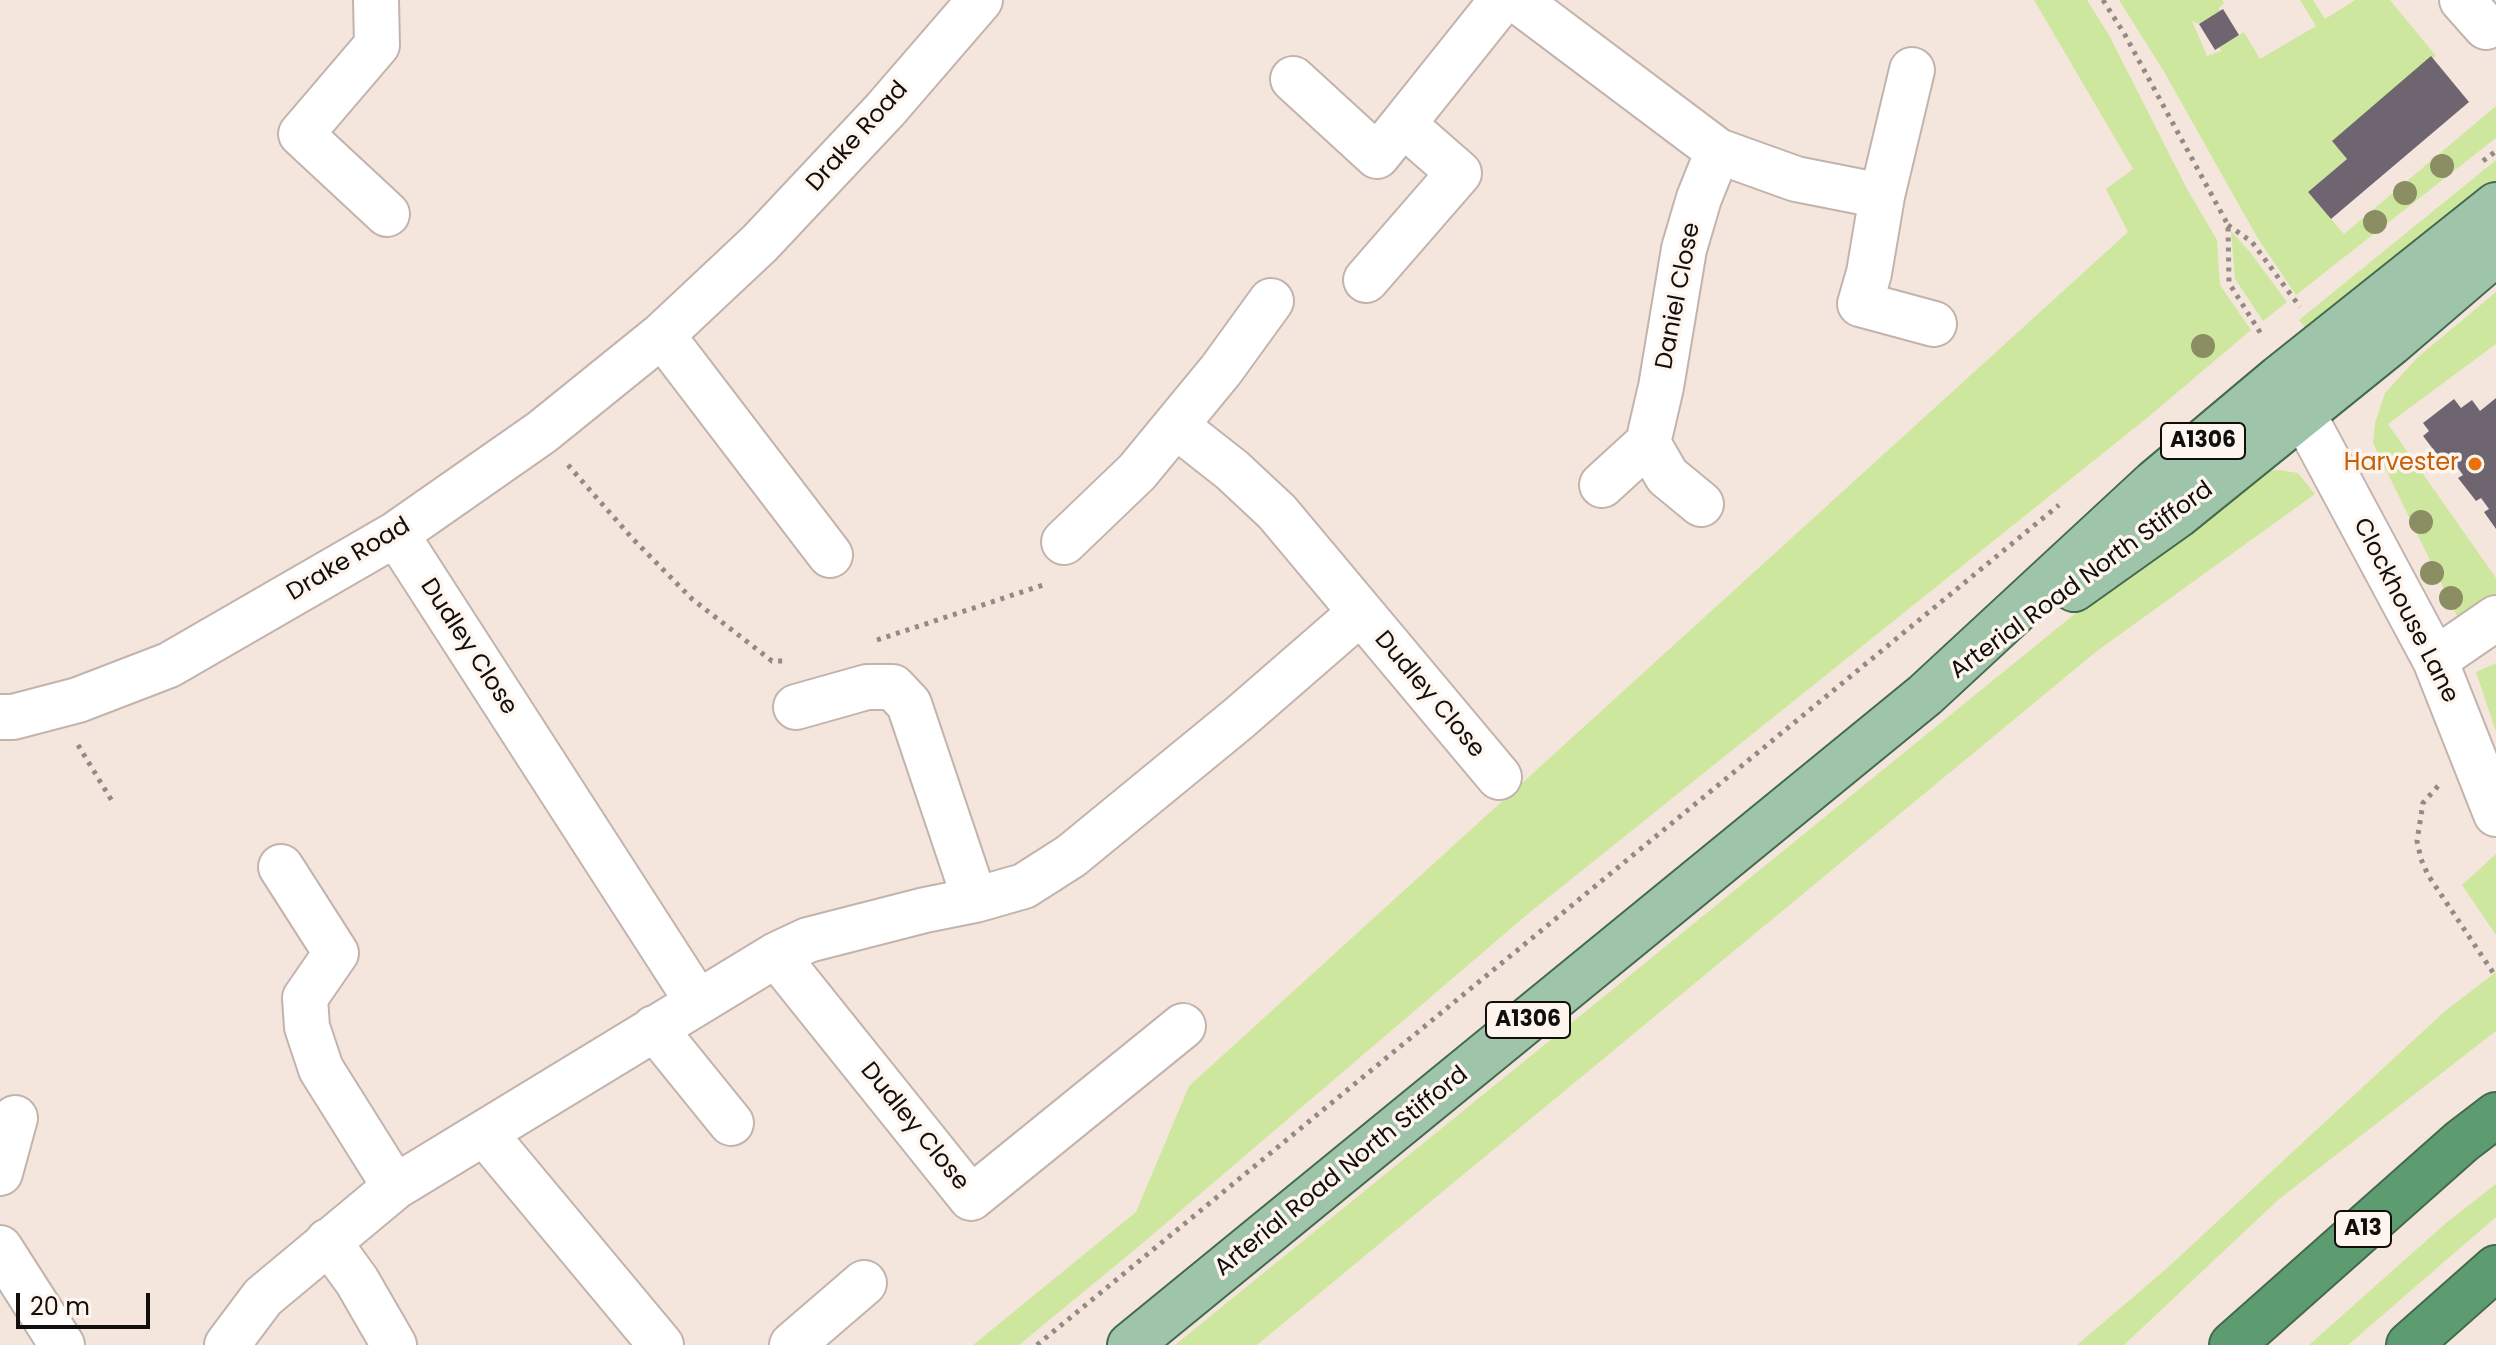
<!DOCTYPE html>
<style>
body{margin:0}
#map{position:relative;width:2496px;height:1345px;overflow:hidden;background:#f5e6dd;font-family:Poppins,sans-serif}
canvas{display:block}
.scale{position:absolute;left:16px;top:1293px;width:134px;height:36px;box-sizing:border-box;border:4px solid #120e0b;border-top:0;padding-left:10px;font-size:24px;line-height:28px;white-space:nowrap;color:#120e0b;-webkit-text-stroke:6px #fef5ef;paint-order:stroke}
</style>
<div id="map">
<canvas width="2496" height="1345"></canvas>
<div class="scale">20 m</div>
</div>
<script>
const c = document.querySelector('canvas').getContext('2d');
c.lineJoin = 'round';
function fillPath(path, color) { c.fillStyle = color; c.fill(path, 'evenodd'); }
const shape = rows => new Path2D(rows.map(r => 'M' + r).join(''));
function stroke(path, color, width, dash) { c.strokeStyle = color; c.lineWidth = width; c.lineCap = dash ? 'butt' : 'round'; c.setLineDash(dash || []); c.stroke(path); }
function write(font, color, halo, rows, align = 'center') {
  c.font = font + ' Poppins,sans-serif'; c.lineWidth = 7; c.setLineDash([]); c.textBaseline = 'middle'; c.strokeStyle = halo; c.fillStyle = color; for (const [text, x, y, turn = 0] of rows) {
    c.save(); c.translate(x, y); c.rotate((+turn || 0) * Math.PI / 180); c.textAlign = isNaN(turn) ? turn : align; if (halo) c.strokeText(text, 0, 0); c.fillText(text, 0, 0); c.restore();
  }
}
const green = shape([
 [2034,0,2087,0,2109,35,2187,189,2217,240,2220,285,2251,330,2147,418,1529,913,1144,1242,1019,1345,973,1345,1136,1212,1189,1086,2128,232,2106,189,2133,169],
 [2119,0,2222,0,2224,3,2219,8,2221,11,2199,24,2192,21,2207,56,2221,51,2219,47,2244,32,2260,59,2316,26,2300,0,2313,0,2325,19,2355,0,2390,0,2436,56,2332,141,2347,159,2308,192,2344,234,2496,106,2496,138,2296,295,2257,237,2163,70],
 [2496,160,2496,188,2313,338,2299,320],
 [2231,231,2250,252,2287,302,2263,321,2235,279],
 [2496,292,2496,344,2388,424,2496,578,2496,602,2458,618,2373,443,2375,423,2385,393,2418,357],
 [2279,470,2298,473,2315,494,2097,651,1257,1345,1175,1345,2226,491,2264,471],
 [2496,663,2496,732,2476,672],
 [2496,854,2496,935,2462,885],
 [2496,972,2496,1031,2278,1200,2124,1345,2077,1345,2166,1269,2445,1011],
 [2496,1184,2496,1217,2348,1345,2309,1345,2446,1223]
]);
const building = shape([
 [2223,9,2239,35,2215,50,2199,24],
 [2431,56,2469,102,2331,219,2308,192,2347,159,2332,141],
 [2496,398,2496,529,2484,512,2489,509,2481,498,2476,501,2458,478,2463,475,2453,461,2446,466,2423,436,2429,431,2423,423,2454,399,2461,408,2472,400,2480,411]
]);
const path = shape([
 [2103,0,2125,35,2228,225,2229,283,2263,337],
 [2483,161,2496,151],
 [2228,225,2252,242,2300,307],
 [568,465,632,538,692,599,772,661,786,661],
 [877,640,1046,584],
 [78,745,112,801],
 [2438,786,2423,803,2417,841,2421,859,2428,875,2496,977],
 [1037,1345,2059,505]
]);
const minor = shape([
 [376,0,377,45,301,134,387,214],
 [1517,0,1718,151,1796,179,1882,196],
 [2462,0,2486,27],
 [1912,70,1882,196,1869,273,1860,304,1934,324],
 [1293,79,1377,156,1403,124,1459,173,1366,280],
 [1403,124,1502,0],
 [662,335,830,555],
 [2303,414,2435,660,2496,814],
 [1176,426,1232,470,1277,512,1499,777],
 [1648,443,1667,476,1701,504],
 [1602,485,1648,443,1661,387,1684,249,1699,198,1718,151],
 [396,534,697,1001],
 [1064,542,1137,472,1221,370,1271,301],
 [2435,660,2496,618],
 [796,707,867,687,893,687,909,704,975,900],
 [0,717,13,717,78,700,169,665,396,534,542,432,662,335,760,243,885,110,980,0],
 [281,867,336,953,305,998,307,1027,321,1069,395,1187],
 [776,955,971,1198,1183,1026],
 [654,1028,731,1123],
 [485,1134,661,1345],
 [0,1173,15,1118],
 [328,1241,357,1281,394,1345],
 [0,1248,62,1345],
 [227,1345,263,1297,395,1187,776,955,808,940,925,910,975,900,1024,886,1071,856,1238,719,1360,613],
 [792,1345,864,1283]
]);
const major = shape([
 [2074,589,2178,515,2391,343,2496,253],
 [1130,1345,1925,695,2154,483,2279,378,2496,205]
]);
const highway = shape([
 [2232,1345,2462,1141,2496,1115],
 [2409,1345,2496,1268]
]);
const trees = [
 [2442,166],
 [2405,193],
 [2375,222],
 [2203,346],
 [2421,522],
 [2432,573],
 [2451,598]
];
const markers = [
 [2475,464,8,"#e8710a"]
];
const shields = [
 [2203,441,84],
 [1528,1020,84],
 [2363,1229,56]
];
const shieldNames = [
 ["A1306",2203,441],
 ["A1306",1528,1020],
 ["A13",2363,1229]
];
const streetNames = [
 ["Drake Road",858,137,-48],
 ["Daniel Close",1679,296,-79],
 ["Drake Road",349,560,-31],
 ["Arterial Road North Stifford",2082,581,-36],
 ["Clockhouse Lane",2405,611,63],
 ["Dudley Close",468,647,57],
 ["Dudley Close",1429,695,50],
 ["Dudley Close",914,1127,51],
 ["Arterial Road North Stifford",1342,1172,-39]
];
const foodNames = [
 ["Harvester",2459,464]
];
fillPath(green, '#cde89e');
fillPath(building, '#6f6570');
stroke(minor, '#c2b4ac', 48);
stroke(major, '#436a4d', 48);
stroke(highway, '#436a4d', 48);
stroke(path, '#948a83', 5, [4, 6]);
stroke(minor, '#fff', 44);
stroke(major, '#9ec4aa', 44);
stroke(highway, '#5d9c71', 44);
c.fillStyle = '#8b8d63';
for (const [x, y] of trees) { c.beginPath(); c.arc(x, y, 12, 0, 2 * Math.PI); c.fill(); }
for (const [x, y, r, color] of markers) { const dot = new Path2D(); dot.arc(x, y, r, 0, 2 * Math.PI); c.fillStyle = color; c.fill(dot); stroke(dot, '#fef5ef', 3); }
for (const [x, y, w] of shields) { const box = new Path2D(); box.roundRect(x - w / 2, y - 18, w, 36, 6); c.fillStyle = '#fef5ef'; c.fill(box); stroke(box, '#120e0b', 2); }
write('bold 22px', '#120e0b', null, shieldNames);
write('24px', '#120e0b', '#fef5ef', streetNames);
write('24px', '#c56008', '#fef5ef', foodNames, 'right');
</script>
